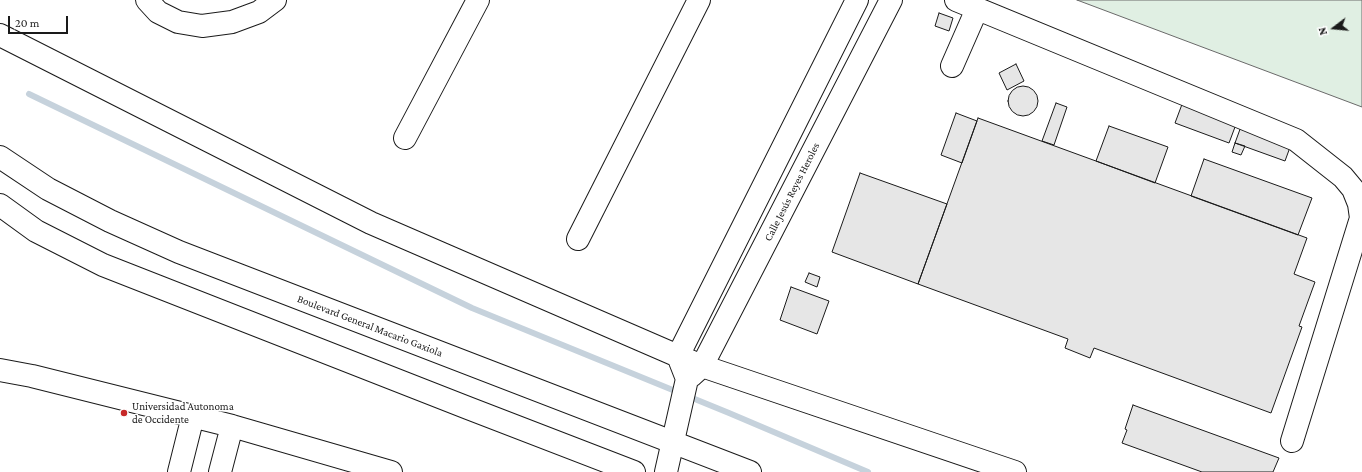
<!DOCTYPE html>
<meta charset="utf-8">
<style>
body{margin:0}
#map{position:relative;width:1362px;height:472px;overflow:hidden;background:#fff;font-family:"Crimson Pro",serif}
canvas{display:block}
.north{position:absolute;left:1314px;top:8px;width:40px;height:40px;-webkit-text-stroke:3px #fff;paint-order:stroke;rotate:254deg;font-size:11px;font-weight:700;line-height:16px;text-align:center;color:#1a1a1a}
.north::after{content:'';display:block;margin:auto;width:14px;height:18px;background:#1a1a1a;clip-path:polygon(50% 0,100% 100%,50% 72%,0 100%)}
.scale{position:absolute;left:8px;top:16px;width:60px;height:18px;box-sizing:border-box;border:2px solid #1a1a1a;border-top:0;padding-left:5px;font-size:12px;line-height:14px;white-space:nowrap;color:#1a1a1a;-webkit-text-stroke:3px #fff;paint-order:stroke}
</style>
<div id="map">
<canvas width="1362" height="472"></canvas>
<div class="north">N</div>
<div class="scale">20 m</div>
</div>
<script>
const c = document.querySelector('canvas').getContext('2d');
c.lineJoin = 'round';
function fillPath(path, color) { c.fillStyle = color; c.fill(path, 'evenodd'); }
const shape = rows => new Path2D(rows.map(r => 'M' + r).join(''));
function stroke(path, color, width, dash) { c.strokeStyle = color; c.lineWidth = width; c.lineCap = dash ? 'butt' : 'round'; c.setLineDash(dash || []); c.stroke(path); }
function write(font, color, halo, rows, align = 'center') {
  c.font = font + ' "Crimson Pro",serif'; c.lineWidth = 3; c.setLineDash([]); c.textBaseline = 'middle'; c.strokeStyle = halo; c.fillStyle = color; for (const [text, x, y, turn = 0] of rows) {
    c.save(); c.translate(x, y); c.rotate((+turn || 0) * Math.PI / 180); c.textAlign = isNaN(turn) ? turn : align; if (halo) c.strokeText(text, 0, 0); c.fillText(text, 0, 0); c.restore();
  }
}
const green = shape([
 [1077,0,1362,0,1362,107,1077,0]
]);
const stream = shape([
 [29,94,472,308,729,413,868,472]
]);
const building = shape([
 [939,13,953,18,949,31,935,26,939,13],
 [1016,64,1024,81,1007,90,999,73,1016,64],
 '1008 101a15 15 0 1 1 30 0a15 15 0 1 1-30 0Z',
 [1184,99,1238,119,1229,143,1175,123,1184,99],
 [1056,103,1067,107,1054,145,1042,141,1056,103],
 [956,113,977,121,962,163,941,155,956,113],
 [978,118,1307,238,1294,274,1315,282,1299,326,1302,327,1271,413,1094,348,1090,358,1065,348,1068,339,918,284,978,118],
 [1243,121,1293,139,1285,161,1235,143,1243,121],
 [1109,126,1168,147,1155,183,1096,161,1109,126],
 [1235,143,1245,146,1241,155,1232,152,1235,143],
 [1204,159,1312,198,1298,235,1191,196,1204,159],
 [860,173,947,204,918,284,832,252,860,173],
 [809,273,820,277,817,287,805,282,809,273],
 [791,287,829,301,817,334,780,320,791,287],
 [1133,405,1279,458,1273,472,1202,472,1122,443,1127,430,1125,429,1133,405]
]);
const minor = shape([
 [147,0,158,12,178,22,202,26,232,22,259,12,275,0],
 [956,0,1296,140,1343,177,1353,189,1359,204,1361,218,1292,441],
 [0,35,371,223,678,356,702,366,1015,472],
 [952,66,977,9],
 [405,138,478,0],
 [578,239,699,0],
 [0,370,32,376,232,426,391,472],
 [691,376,702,366,891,0],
 [179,472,193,416],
 [220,472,232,426],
 [666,472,687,379,678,356,857,0]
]);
const major = shape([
 [0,157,48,189,110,221,179,252,750,472],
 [0,205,36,231,103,265,468,408,634,472]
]);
const markers = [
 [124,413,4,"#c62828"]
];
const streetNames = [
 ["Calle Jesús Reyes Heroles",792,192,-63],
 ["Boulevard General Macario Gaxiola",370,326,21]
];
const poiNames = [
 ["Universidad Autonoma",132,407],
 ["de Occidente",132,420]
];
fillPath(green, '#e0efe3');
stroke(green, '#6a6a6a', 1);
stroke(stream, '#c6d2dc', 6);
fillPath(building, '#e6e6e6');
stroke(building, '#1a1a1a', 1);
stroke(minor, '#1a1a1a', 24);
stroke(major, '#1a1a1a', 24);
stroke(minor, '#fff', 22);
stroke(major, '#fff', 22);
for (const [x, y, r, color] of markers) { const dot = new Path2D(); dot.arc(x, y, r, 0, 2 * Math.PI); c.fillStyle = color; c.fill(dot); stroke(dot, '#fff', 1.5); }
write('11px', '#1a1a1a', '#fff', streetNames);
write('11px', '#1a1a1a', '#fff', poiNames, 'left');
</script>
